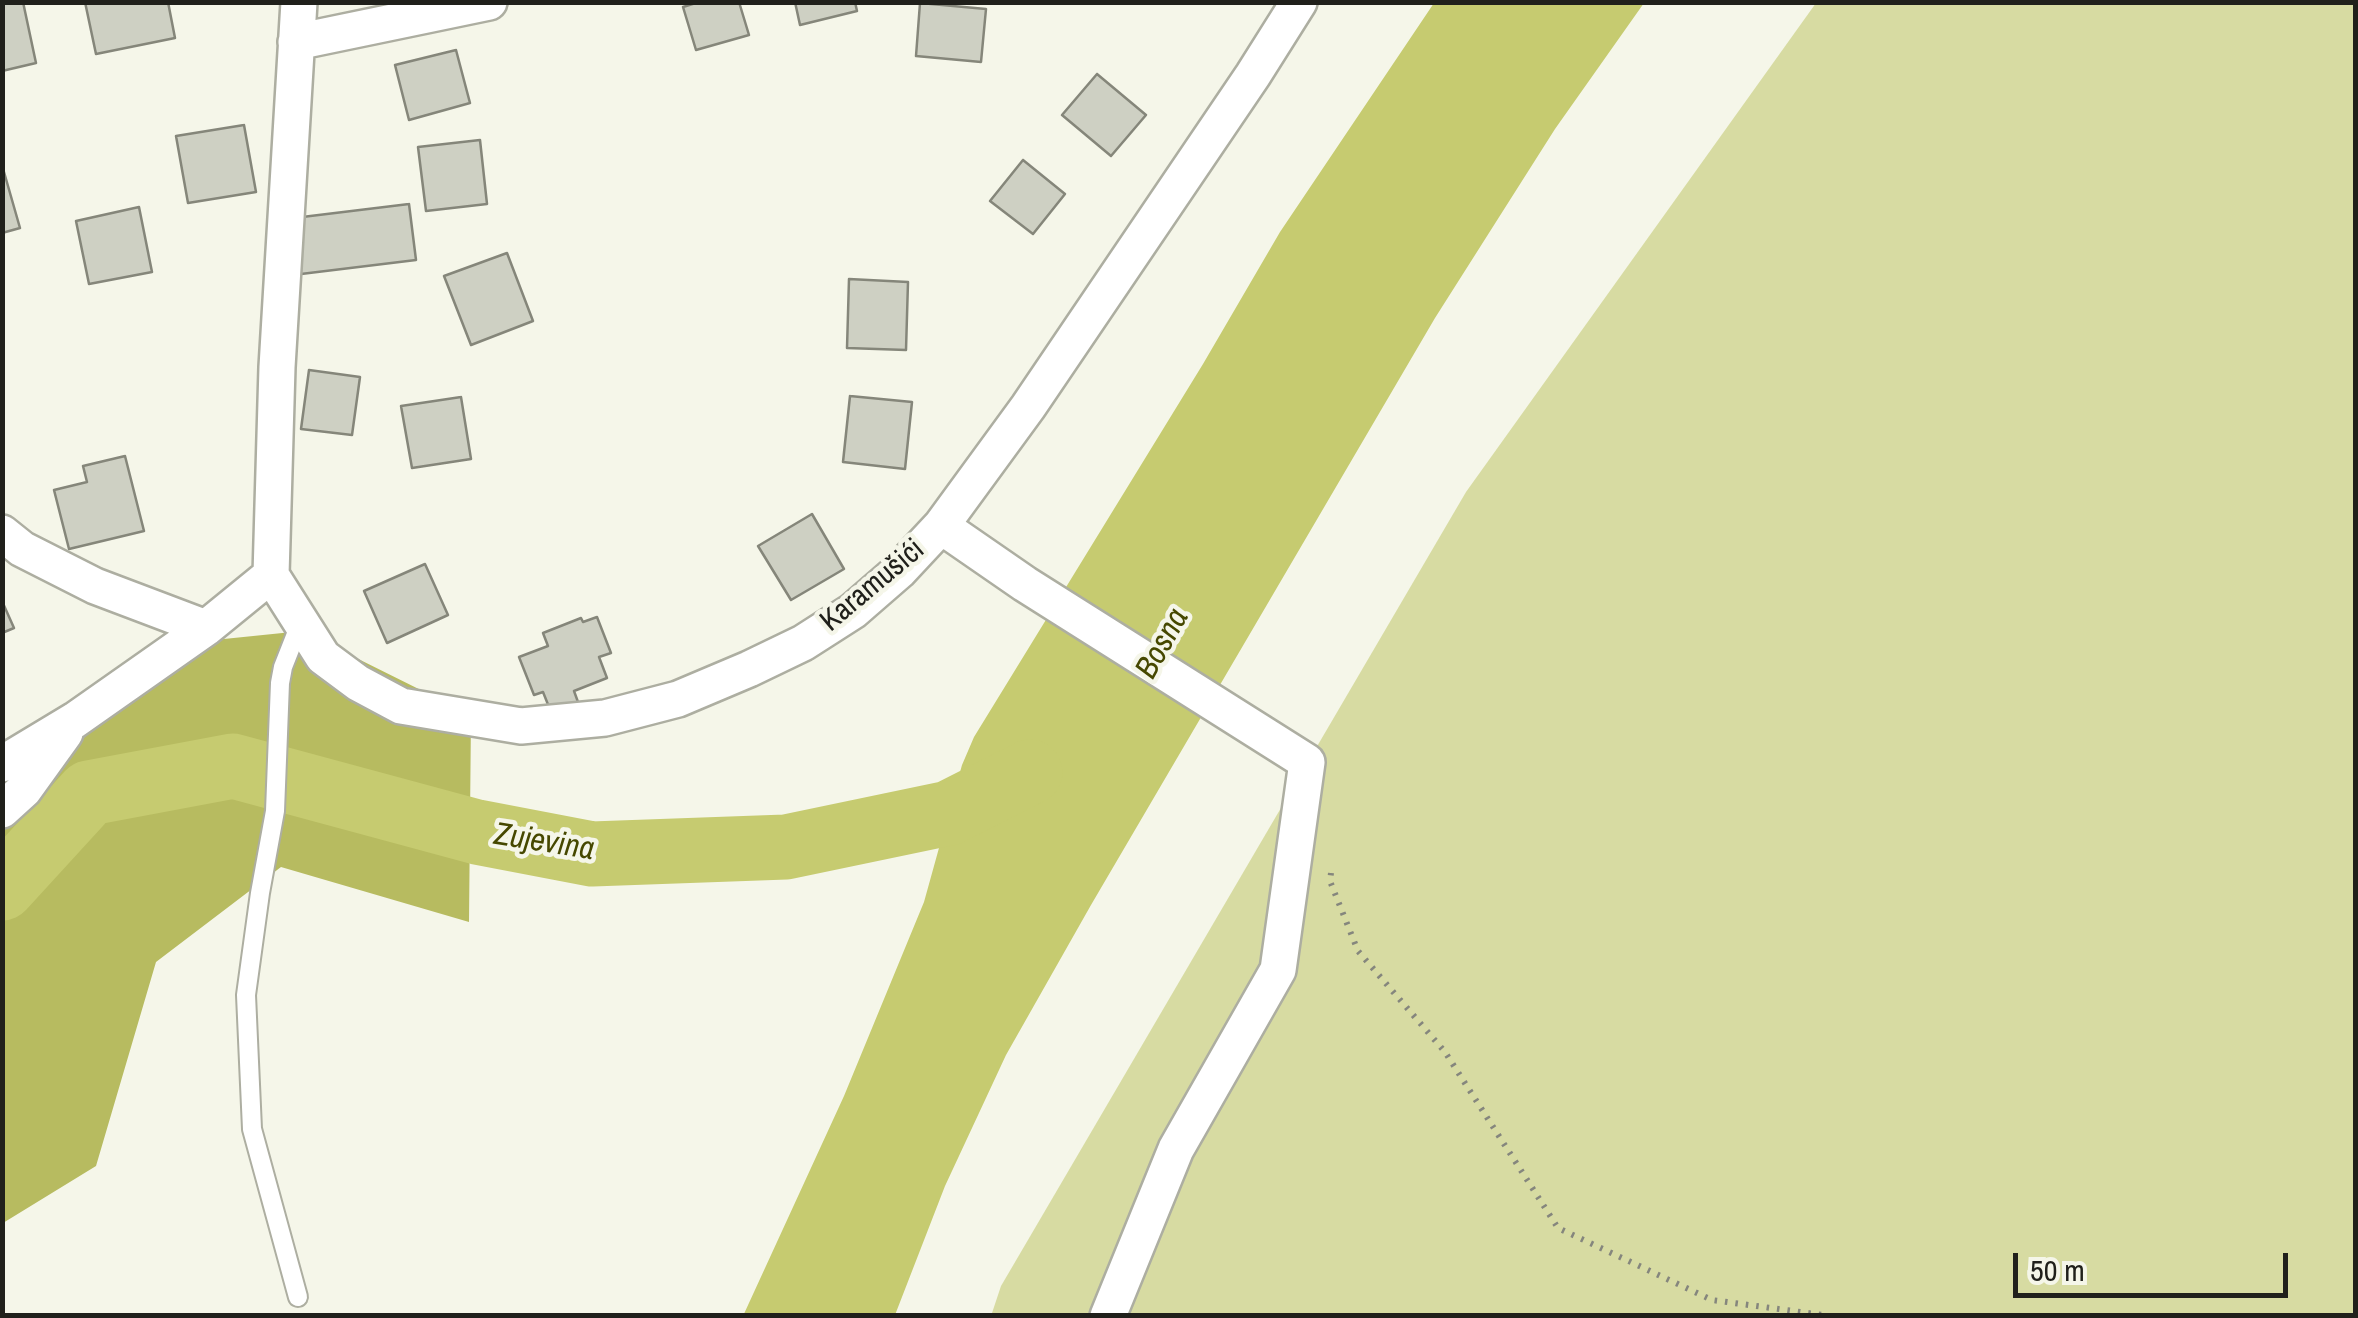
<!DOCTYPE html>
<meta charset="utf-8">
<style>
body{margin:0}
#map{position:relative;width:2358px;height:1318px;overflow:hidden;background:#f5f6e9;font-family:"Archivo Narrow",sans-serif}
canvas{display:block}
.frame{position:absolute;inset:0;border:5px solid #20201b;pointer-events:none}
.scale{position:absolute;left:2013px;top:1253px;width:275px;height:45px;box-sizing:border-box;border:5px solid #20201b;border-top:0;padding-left:12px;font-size:30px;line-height:35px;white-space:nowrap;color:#20201b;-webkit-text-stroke:8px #f5f6e9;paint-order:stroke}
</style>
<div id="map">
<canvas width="2358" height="1318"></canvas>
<div class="frame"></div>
<div class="scale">50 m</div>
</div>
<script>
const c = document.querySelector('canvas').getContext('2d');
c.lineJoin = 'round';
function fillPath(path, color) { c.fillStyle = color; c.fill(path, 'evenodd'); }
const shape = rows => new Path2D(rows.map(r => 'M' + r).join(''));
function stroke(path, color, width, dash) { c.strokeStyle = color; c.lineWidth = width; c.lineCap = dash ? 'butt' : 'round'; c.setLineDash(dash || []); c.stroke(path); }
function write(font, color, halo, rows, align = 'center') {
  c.font = font + ' "Archivo Narrow",sans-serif'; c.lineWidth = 9; c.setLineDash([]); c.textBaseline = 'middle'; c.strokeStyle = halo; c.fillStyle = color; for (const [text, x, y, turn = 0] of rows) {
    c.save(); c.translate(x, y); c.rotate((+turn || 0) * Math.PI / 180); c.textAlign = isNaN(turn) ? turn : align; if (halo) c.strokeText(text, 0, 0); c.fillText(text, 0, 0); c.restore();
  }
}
const green = shape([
 [1816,3,2355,3,2355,1315,991,1316,1001,1286,1466,492]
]);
const forest = shape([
 [302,631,471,715,469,922,281,867,156,962,96,1166,3,1223,3,792,175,644]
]);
const water = shape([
 [1434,3,1644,3,1555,129,1435,318,1091,905,1006,1055,945,1186,895,1315,743,1316,844,1096,924,902,962,765,974,737,1203,364,1280,232]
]);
const river = shape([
 [2,888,89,793,233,766,477,832,592,854,786,847,949,813,1030,772]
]);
const building = shape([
 [2,2,23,2,36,63,2,71,2,2],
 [85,2,168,2,175,38,96,54,85,2],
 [699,2,739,2,749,35,696,50,683,7,699,2],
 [795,2,855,2,857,11,800,25,795,2],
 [920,3,986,9,981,62,916,56,920,3],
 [456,50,470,103,409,120,395,65,456,50],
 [1097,74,1146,115,1111,156,1062,115,1097,74],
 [244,125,256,192,188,203,176,136,244,125],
 [480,140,487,204,426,211,418,147,480,140],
 [1023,160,1065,194,1033,234,990,201,1023,160],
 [2,165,20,228,2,233,2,165],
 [409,204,416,260,301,274,294,218,409,204],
 [139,207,152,272,89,284,76,221,139,207],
 [507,253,533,321,471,345,444,276,507,253],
 [849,279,908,282,906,350,847,348,849,279],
 [309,370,360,377,352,435,301,429,309,370],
 [850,396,912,402,905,469,843,462,850,396],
 [461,397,471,459,412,468,401,406,461,397],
 [125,456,144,531,69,549,54,490,87,482,83,466,125,456],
 [812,514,844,569,791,600,758,546,812,514],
 [425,564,448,615,387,643,364,591,425,564],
 [2,601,14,628,2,633,2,601],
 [597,617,611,653,599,657,607,678,574,691,578,702,551,712,543,692,534,695,519,657,548,646,543,633,581,618,583,622,597,617]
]);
const path = shape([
 [1331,873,1330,881,1358,951,1445,1052,1558,1228,1712,1300,1830,1316]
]);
const lane = shape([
 [298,1297,252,1129,246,995,260,893,275,811,280,683,283,667,300,624]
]);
const street = shape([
 [299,2,277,367,271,575,323,657,358,683,401,706,521,726,605,718,678,699,749,669,803,643,853,611,899,571,941,526,1028,407,1253,75,1299,2],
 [296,42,489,2],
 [941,526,1025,584,1307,762,1278,970,1176,1149,1108,1316],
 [2,533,22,549,95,586,206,628],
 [2,764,75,720,206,628,271,575],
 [2,810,24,790,65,733]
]);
const streetNames = [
 ["Karamušići",873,586,-40]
];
const waterNames = [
 ["Bosna",1163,644,-61],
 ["Zujevina",544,843,9]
];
fillPath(green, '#d7dba2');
fillPath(forest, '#b7bb60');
fillPath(water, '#c6cb70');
stroke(river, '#c6cb70', 65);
fillPath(building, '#ced0c3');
stroke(building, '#85867a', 2.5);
stroke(lane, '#adaea1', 22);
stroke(street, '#adaea1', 40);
stroke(path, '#85867d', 6, [2.5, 8]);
stroke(lane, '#fff', 18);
stroke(street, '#fff', 35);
write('30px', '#20201b', '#f5f6e9', streetNames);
write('italic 32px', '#464800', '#f5f6e9', waterNames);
</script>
